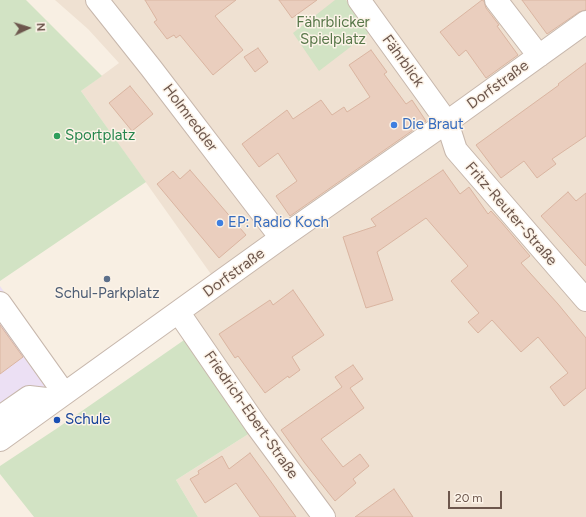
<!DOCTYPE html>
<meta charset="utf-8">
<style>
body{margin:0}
#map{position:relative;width:586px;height:517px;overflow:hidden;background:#f8efe3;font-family:Figtree,sans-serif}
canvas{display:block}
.north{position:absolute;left:8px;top:8px;width:40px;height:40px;-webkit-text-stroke:3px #fcf3e8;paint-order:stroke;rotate:86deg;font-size:11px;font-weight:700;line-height:16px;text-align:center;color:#6d574d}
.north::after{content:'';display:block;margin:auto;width:14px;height:18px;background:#6d574d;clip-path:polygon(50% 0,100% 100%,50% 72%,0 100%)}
.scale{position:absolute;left:448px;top:491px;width:54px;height:18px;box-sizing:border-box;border:2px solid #6d574d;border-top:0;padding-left:5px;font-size:12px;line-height:14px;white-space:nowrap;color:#6d574d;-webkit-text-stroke:3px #fcf3e8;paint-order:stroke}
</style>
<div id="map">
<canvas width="586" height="517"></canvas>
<div class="north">N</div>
<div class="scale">20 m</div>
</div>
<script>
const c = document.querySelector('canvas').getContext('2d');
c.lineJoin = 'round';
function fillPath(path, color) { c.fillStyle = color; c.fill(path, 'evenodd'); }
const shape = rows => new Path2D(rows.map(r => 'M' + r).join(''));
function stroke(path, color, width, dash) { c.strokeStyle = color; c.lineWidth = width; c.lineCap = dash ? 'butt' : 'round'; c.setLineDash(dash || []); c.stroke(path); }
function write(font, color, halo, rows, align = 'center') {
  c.font = font + ' Figtree,sans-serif'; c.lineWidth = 3; c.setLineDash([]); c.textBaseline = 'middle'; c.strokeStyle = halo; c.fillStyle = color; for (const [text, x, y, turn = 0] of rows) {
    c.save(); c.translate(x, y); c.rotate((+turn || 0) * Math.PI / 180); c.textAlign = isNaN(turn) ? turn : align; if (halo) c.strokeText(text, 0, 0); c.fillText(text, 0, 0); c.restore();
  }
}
const residential = shape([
 [55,0,586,0,586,517,198,517,176,480,250,433,167,309,213,277,81,91,119,63,88,29]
]);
const education = shape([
 [0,286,64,377,0,427]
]);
const green = shape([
 [0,0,26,0,102,76,81,91,146,182,0,281],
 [335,0,346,0,370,32,319,71,293,33],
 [187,338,250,433,176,480,198,517,34,517,0,474,0,466,56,429]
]);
const building = shape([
 [145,0,236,0,215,16,243,50,213,75,180,35,176,38,174,35,167,39,154,22,157,20,145,0],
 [279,0,317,0,292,18,279,0],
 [482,0,484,1,486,8,499,25,497,26,518,55,486,78,466,50,459,56,440,32,482,0],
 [522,0,586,0,586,10,579,12,547,34,522,0],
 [258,48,268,62,255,72,244,57,258,48],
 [371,50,387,72,384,74,406,104,412,100,426,121,290,216,276,196,297,181,278,153,259,167,242,144,287,110,293,119,321,100,332,115,344,107,347,112,370,97,349,65,371,50],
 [586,63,586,136,552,159,556,164,537,178,524,161,501,178,476,145,559,85,558,84,586,63],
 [130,86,153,114,132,131,109,103,130,86],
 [190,170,246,235,219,258,157,184,173,171,180,179,190,170],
 [443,170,460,194,469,187,488,214,491,211,502,223,530,256,521,263,558,304,586,338,586,388,564,406,550,387,568,373,538,337,521,352,492,320,478,333,468,322,479,313,451,281,468,266,426,218,377,252,393,300,366,308,343,237,376,226,371,219,443,170],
 [568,192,576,201,586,193,586,266,541,216,568,192],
 [293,290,324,335,292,357,300,370,289,378,288,376,265,393,238,356,235,358,219,334,270,300,273,305,293,290],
 [0,325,23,357,0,374,0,325],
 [353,365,363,379,350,388,364,408,321,439,343,467,360,454,369,466,353,479,356,483,335,501,304,462,281,430,342,387,335,377,353,365],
 [250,453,269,479,296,517,260,517,236,483,205,503,190,479,199,474,198,471,222,456,229,469,250,453],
 [394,489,413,517,355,517,394,489]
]);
const minor = shape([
 [97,0,151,68,281,238],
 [359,0,447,122,456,150,586,300],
 [496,0,539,56],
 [0,303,64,393],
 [179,313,256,425,324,517],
 [0,417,29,397,55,400],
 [0,440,281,238,447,122,586,22]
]);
const markers = [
 [394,125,4,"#3f7fe0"],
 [57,136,4,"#2e9e5b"],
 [220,223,4,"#3f7fe0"],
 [107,279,4,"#5c6f8a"],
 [57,420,4,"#1a4fb4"]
];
const parkNames = [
 ["Fährblicker",333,23],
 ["Spielplatz",333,40]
];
const streetNames = [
 ["Fährblick",403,61,54],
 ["Dorfstraße",498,85,-36],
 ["Holmredder",190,118,53],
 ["Fritz-Reuter-Straße",511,214,49],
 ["Dorfstraße",234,273,-36],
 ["Friedrich-Ebert-Straße",251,415,55]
];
const shopNames = [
 ["Die Braut",402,125],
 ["EP: Radio Koch",228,223]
];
const leisureNames = [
 ["Sportplatz",65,136]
];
const serviceNames = [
 ["Schul-Parkplatz",107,294]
];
const transitNames = [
 ["Schule",65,420]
];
fillPath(residential, '#efe1d2');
fillPath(education, '#ece0f4');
fillPath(green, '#d2e3c4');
fillPath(building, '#eacebe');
stroke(building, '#dab5a1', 1);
stroke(minor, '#c7b7ac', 24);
stroke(minor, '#fff', 22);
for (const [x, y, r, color] of markers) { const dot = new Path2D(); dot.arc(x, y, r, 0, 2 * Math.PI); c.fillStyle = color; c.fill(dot); stroke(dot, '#fcf3e8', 1.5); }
write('15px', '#587749', '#fcf3e8', parkNames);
write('15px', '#6d574d', '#fcf3e8', streetNames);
write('15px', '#366cbe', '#fcf3e8', shopNames, 'left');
write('15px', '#27864d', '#fcf3e8', leisureNames, 'left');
write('15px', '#4e5e75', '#fcf3e8', serviceNames);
write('15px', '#164399', '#fcf3e8', transitNames, 'left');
</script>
